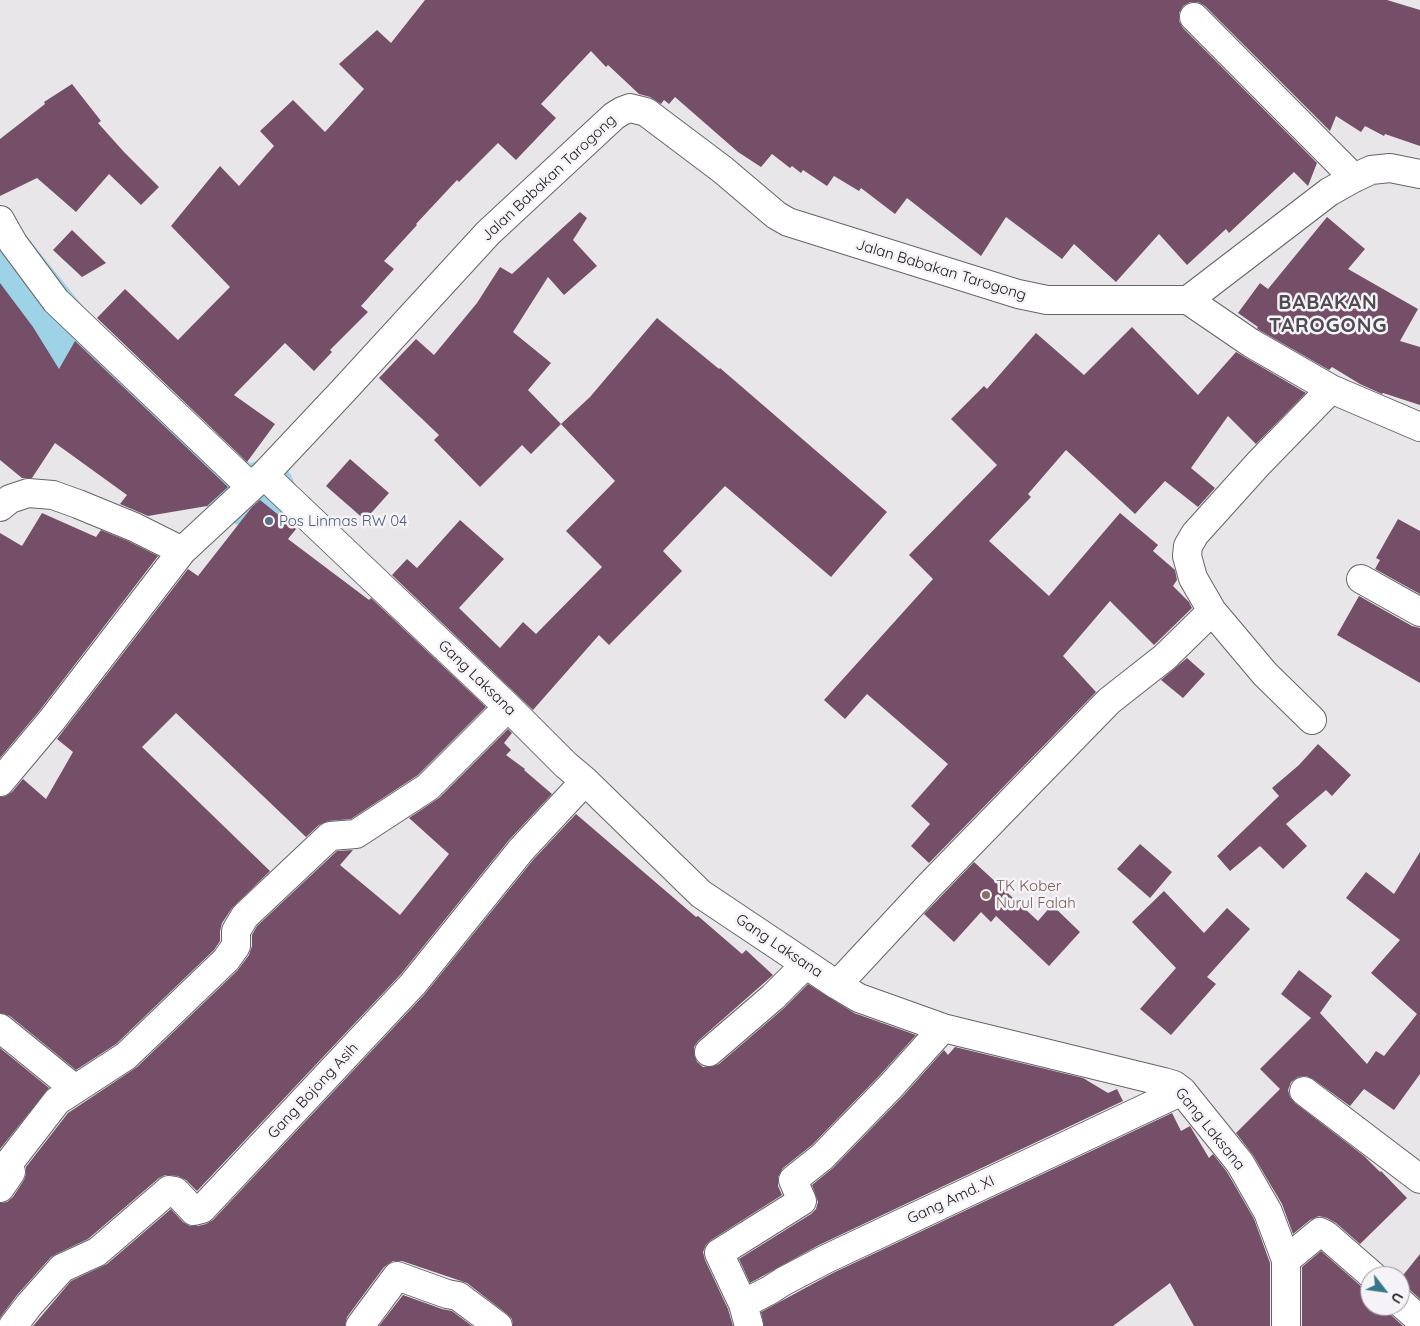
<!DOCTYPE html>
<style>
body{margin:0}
#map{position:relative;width:1420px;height:1326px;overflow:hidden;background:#e9e6ea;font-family:Quicksand,sans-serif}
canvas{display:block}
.north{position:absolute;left:1360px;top:1266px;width:50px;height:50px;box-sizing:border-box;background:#f6f3f8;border:1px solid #9d9b9e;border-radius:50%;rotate:120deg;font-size:14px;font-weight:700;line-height:20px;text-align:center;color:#181718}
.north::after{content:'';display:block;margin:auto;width:18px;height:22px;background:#37778b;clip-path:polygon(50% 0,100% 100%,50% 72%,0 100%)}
</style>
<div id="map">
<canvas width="1420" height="1326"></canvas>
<div class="north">U</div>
</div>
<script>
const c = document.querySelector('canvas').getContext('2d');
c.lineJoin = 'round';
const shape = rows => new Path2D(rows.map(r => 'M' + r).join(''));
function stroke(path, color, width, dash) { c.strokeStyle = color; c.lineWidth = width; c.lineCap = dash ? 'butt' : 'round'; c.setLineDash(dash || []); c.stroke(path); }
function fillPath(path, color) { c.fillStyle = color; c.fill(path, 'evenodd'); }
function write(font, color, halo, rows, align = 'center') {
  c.font = font + ' Quicksand,sans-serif'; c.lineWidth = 5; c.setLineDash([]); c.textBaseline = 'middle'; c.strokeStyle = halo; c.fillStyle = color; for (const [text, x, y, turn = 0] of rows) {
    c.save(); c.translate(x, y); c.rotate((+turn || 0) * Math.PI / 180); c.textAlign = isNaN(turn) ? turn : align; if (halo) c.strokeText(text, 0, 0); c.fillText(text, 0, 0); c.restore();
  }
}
const river = shape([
 [0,251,70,338,101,370,196,462,222,481,247,496,265,490]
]);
const building = shape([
 [425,0,1387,0,1420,10,1420,146,1385,134,1384,136,1365,126,1361,132,1336,116,1330,131,1205,6,1198,2,1190,2,1183,6,1179,13,1179,21,1183,28,1317,163,1308,186,1294,172,1229,233,1226,229,1187,265,1159,234,1116,282,1074,244,1062,259,1006,217,981,256,907,198,895,214,861,188,859,191,834,176,827,186,803,170,801,173,792,166,790,168,772,154,761,167,738,152,675,97,669,104,664,100,661,104,650,97,639,94,608,65,606,67,591,51,541,104,556,118,516,160,498,143,459,182,457,180,416,224,417,225,384,261,394,269,361,306,368,312,330,350,332,352,314,371,285,343,234,395,275,424,247,462,97,318,125,289,178,340,230,287,171,226,220,166,239,186,274,146,260,131,293,100,325,132,364,89,339,64,377,30,391,43],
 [72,84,101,121,98,123,124,152,159,187,141,205,109,174,76,212,37,178,0,196,0,139,45,104,44,102],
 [580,212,587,218,573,240,597,266,564,295,548,277,513,332,551,363,528,390,561,424,531,454,522,445,480,487,434,440,439,435,379,378,416,339,434,355,477,303,500,267,512,274],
 [1327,217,1365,249,1348,269,1418,309,1400,341,1420,347,1420,405,1383,393,1382,394,1360,384,1332,367,1329,370,1259,330,1257,328,1258,327,1238,313,1260,283,1268,289],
 [72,230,106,263,82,277,53,250],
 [0,283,33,327,59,369,75,341,228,487,207,506,148,516,120,504,127,495,55,443,32,478,22,478,0,460],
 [657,318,719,369,720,368,887,512,831,577,725,486,663,551,682,571,609,645,599,635,533,710,392,575,407,559,417,568,460,520,504,559,459,608,500,648,523,622,536,634,602,567,566,531,615,481,561,424,590,397],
 [1132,327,1198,395,1236,352,1306,393,1256,444,1228,416,1191,468,1215,488,1198,507,1165,481,1135,514,1066,450,1028,494,1031,497,989,541,1049,596,1120,513,1158,545,1153,551,1175,570,1177,580,1173,586,1189,602,1192,608,1154,645,1110,601,1063,656,1096,692,929,863,911,846,930,824,911,806,948,764,867,694,845,719,824,700,933,579,909,555,997,465,951,419,984,386,987,389,1036,333,1084,375],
 [350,459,389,493,365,520,326,486],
 [260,500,296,529,288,539,369,600,371,598,486,707,418,775,351,819,328,821,319,825,306,837,176,713,142,747,270,871,232,908,222,923,220,931,220,941,214,950,116,1044,76,1070,10,1016,0,1013,0,797,6,796,12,792,23,779,46,799,73,752,57,739,188,569,198,576,252,507],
 [42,513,96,537,101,530,128,541,158,556,40,710,0,758,0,533,22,546],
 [1398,519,1420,531,1420,594,1375,569,1380,560,1376,558],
 [1359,596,1412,626,1420,628,1420,683,1337,635],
 [1187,658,1205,674,1183,698,1161,680],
 [508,729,512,733,504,743,511,750,506,755,525,769,524,770,552,794,509,840,401,974,197,1191,186,1180,178,1176,165,1175,159,1178,88,1239,56,1254,51,1257,17,1295,0,1318,0,1203,7,1202,13,1197,24,1180,26,1174,26,1167,68,1113,137,1067,237,971,249,955,252,946,252,935,257,926,337,851,353,850,340,865,400,915,449,854,409,818,439,798],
 [1318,744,1351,775,1332,796,1326,790,1286,824,1307,846,1283,869,1260,846,1230,871,1217,856,1279,796,1272,788,1299,765],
 [576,814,696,917,698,916,742,954,746,950,773,975,698,1041,694,1047,694,1054,697,1062,703,1067,711,1067,719,1064,783,1009,808,984,854,1013,916,1035,880,1075,812,1145,783,1168,778,1177,778,1186,782,1195,711,1240,706,1245,703,1252,705,1260,728,1309,733,1326,513,1326,512,1319,507,1314,467,1283,402,1261,393,1261,384,1267,347,1317,345,1326,33,1326,71,1281,107,1264,171,1209,183,1222,190,1226,198,1226,206,1224,213,1220,424,995,533,860],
 [1140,844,1172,872,1150,898,1117,869],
 [1420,852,1420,1074,1394,1110,1364,1089,1350,1106,1313,1079,1306,1076,1298,1077,1291,1082,1288,1090,1290,1097,1295,1103,1364,1156,1380,1172,1381,1171,1407,1198,1360,1244,1336,1223,1327,1218,1319,1216,1310,1220,1293,1234,1282,1204,1253,1155,1236,1133,1280,1089,1260,1069,1311,1018,1281,994,1299,970,1332,996,1320,1013,1367,1064,1376,1051,1384,1056,1417,1014,1371,973,1400,940,1346,898,1366,872,1394,894],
 [974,862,1038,921,1052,905,1080,932,1049,966,996,916,991,922,981,912,954,942,924,914],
 [1164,891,1204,933,1227,908,1250,929,1207,977,1216,984,1171,1035,1140,1009,1176,968,1132,922],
 [955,1047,1083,1078,1108,1093,1117,1089,1123,1101,819,1245,750,1283,739,1259,811,1214,816,1209,818,1202,812,1185,833,1168,903,1096,944,1050,948,1055],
 [0,1048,49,1088,0,1149],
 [1172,1113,1181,1131,1190,1126,1209,1158,1213,1154,1227,1172,1254,1219,1270,1263,1270,1326,1194,1326,1170,1283,1113,1326,764,1326,761,1312,833,1273],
 [1321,1251,1363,1288,1370,1291,1370,1306,1385,1306,1390,1314,1403,1326,1302,1326,1302,1267],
 [1420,1254,1420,1299,1410,1290,1404,1287,1400,1287,1400,1279],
 [403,1295,442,1309,452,1311,472,1326,379,1326]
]);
const street = shape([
 [1194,17,1354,178],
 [0,220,13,243,56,301,251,487],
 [1188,300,1251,343,1331,389,1420,427],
 [264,475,508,707,566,765,585,781,701,894,837,985,859,998,943,1028,1164,1082,1174,1085,1182,1091,1240,1163,1268,1212,1286,1260,1286,1326],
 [0,507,10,499,28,493,53,495,78,504,134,527,182,551,264,475,343,391,488,233,614,116,622,111,630,108,646,112,723,170,776,215,788,222,1018,294,1047,300,1188,300,1329,192,1354,178,1371,170,1390,168,1420,174],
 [1361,579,1420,612],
 [1312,720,1265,674,1212,611,1193,578,1187,556,1188,546,1195,534,1259,463,1331,389],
 [0,782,52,720,182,551],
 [837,985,929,886,1109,701,1165,657,1212,611],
 [0,1028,75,1089],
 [709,1052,773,997,806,964],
 [1304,1091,1420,1179],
 [0,1188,11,1172,7,1168,9,1163,57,1101,126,1056,226,960,236,946,236,931,245,916,330,836,356,834,428,787,508,707],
 [1286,1260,1320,1232,1326,1235,1373,1276],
 [1400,1302,1420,1320],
 [743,1304,719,1253,802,1201,793,1180,822,1157,891,1086,943,1028],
 [13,1326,29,1305,62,1268,97,1252,169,1190,175,1191,194,1211,202,1209,413,984,521,850,585,781],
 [360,1326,397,1276,447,1294,458,1296,498,1326],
 [749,1326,743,1304,770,1290,784,1281,826,1259,1182,1091]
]);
const markers = [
 [269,521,5,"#5c6f8a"],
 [986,895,5,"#8d6e63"]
];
const streetNames = [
 ["Jalan Babakan Tarogong",549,178,-43],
 ["Jalan Babakan Tarogong",941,270,17],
 ["Gang Laksana",477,678,44],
 ["Gang Laksana",779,946,34],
 ["Gang Bojong Asih",313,1091,-47],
 ["Gang Laksana",1210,1129,51],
 ["Gang Amd. XI",951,1200,-25]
];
const serviceNames = [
 ["Pos Linmas RW 04",279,521]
];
const educationNames = [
 ["TK Kober",996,886],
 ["Nurul Falah",996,903]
];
const districtNames = [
 ["BABAKAN",1328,303],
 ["TAROGONG",1328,326]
];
stroke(river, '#9ed2e6', 60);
fillPath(building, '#744f67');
stroke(street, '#666468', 30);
stroke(street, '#fff', 28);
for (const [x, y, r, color] of markers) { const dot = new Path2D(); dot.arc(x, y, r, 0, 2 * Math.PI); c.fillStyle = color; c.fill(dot); stroke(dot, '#f6f3f8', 2); }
write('15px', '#181718', '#f6f3f8', streetNames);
write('15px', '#4e5e75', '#f6f3f8', serviceNames, 'left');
write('15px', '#785e54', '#f6f3f8', educationNames, 'left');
c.letterSpacing = '1px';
write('bold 20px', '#4e4c50', '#f6f3f8', districtNames);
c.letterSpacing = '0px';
</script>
